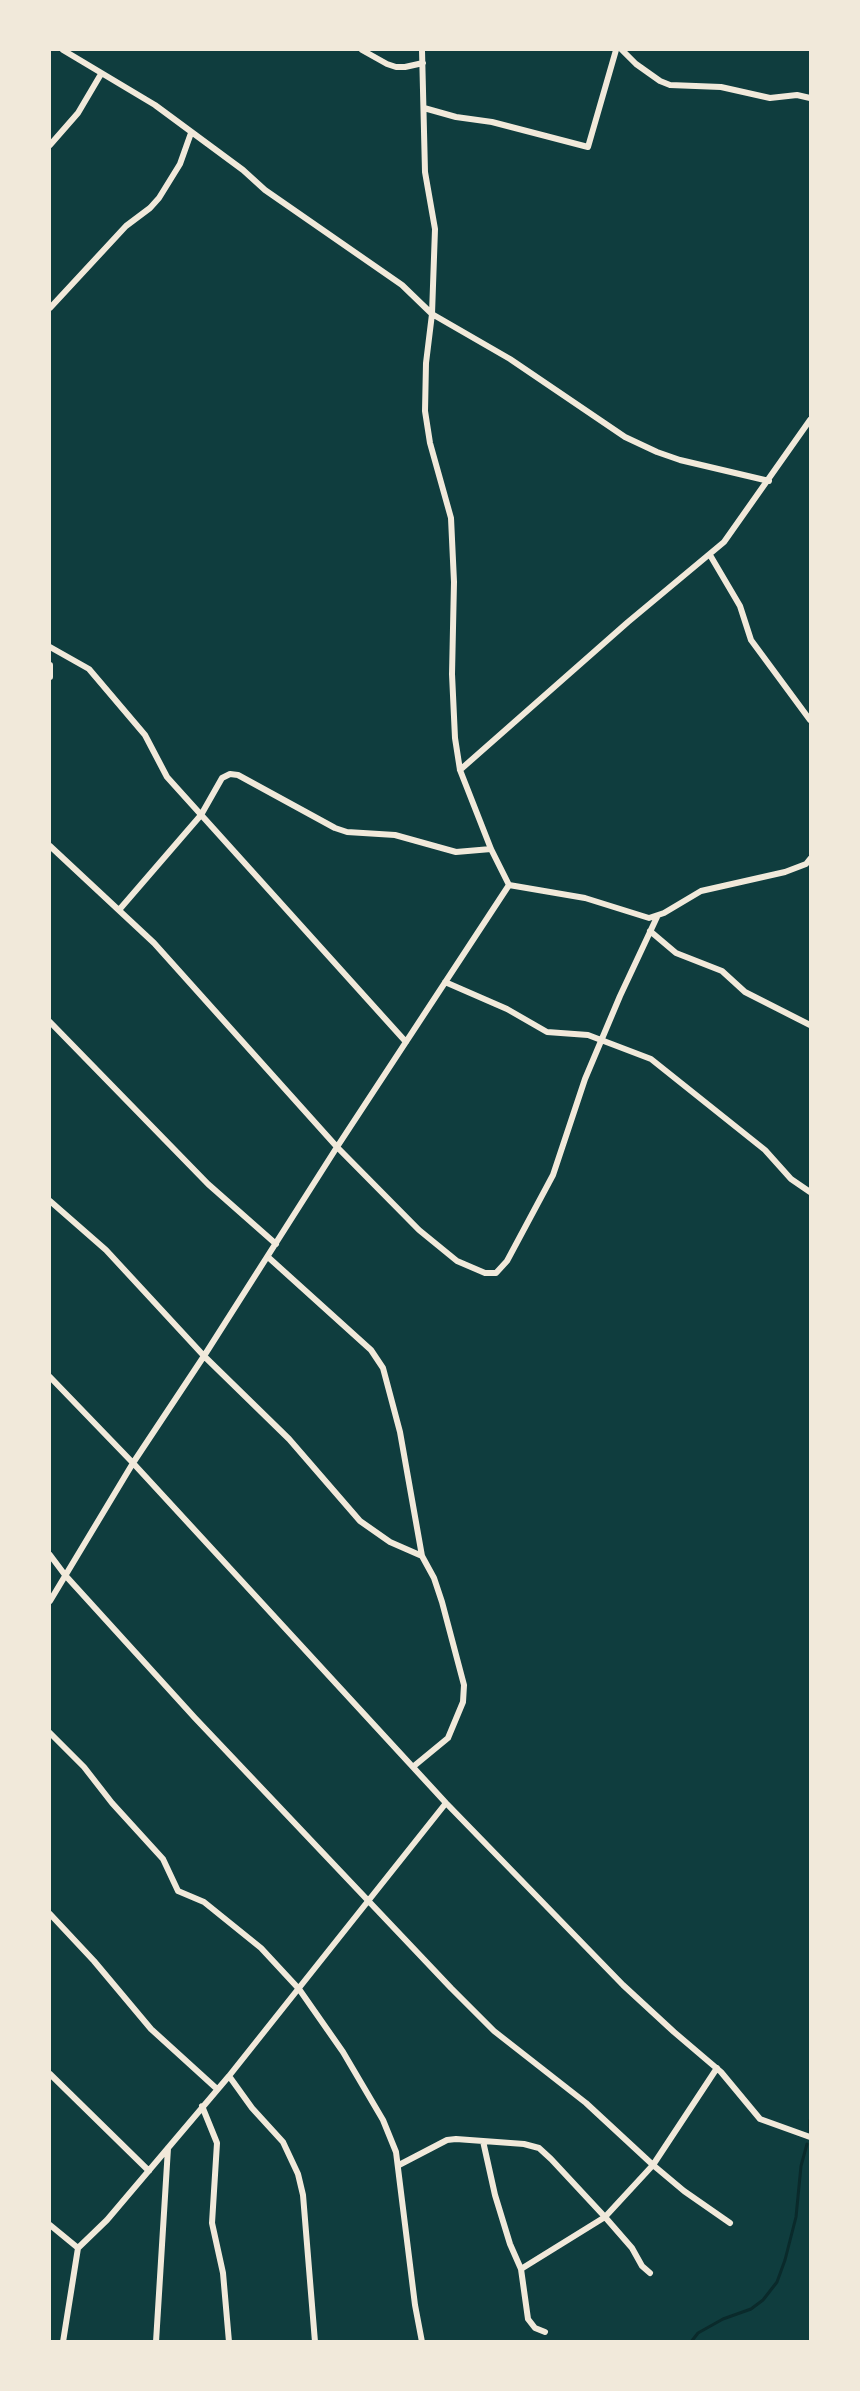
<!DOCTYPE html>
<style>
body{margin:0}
#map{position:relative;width:860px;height:2391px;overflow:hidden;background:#0f3d3e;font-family:"Fira Sans Condensed",sans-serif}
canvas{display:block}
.frame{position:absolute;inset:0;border:51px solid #f1e9da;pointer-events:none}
</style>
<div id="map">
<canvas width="860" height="2391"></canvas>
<div class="frame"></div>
</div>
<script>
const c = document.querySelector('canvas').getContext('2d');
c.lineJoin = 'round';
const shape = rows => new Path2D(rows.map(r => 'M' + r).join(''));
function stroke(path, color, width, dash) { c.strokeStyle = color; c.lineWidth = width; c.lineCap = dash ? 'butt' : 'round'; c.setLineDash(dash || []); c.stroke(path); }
const stream = shape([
 [810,2132,810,2120],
 [691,2342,698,2333,723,2319,751,2309,763,2300,777,2282,785,2260,796,2217,801,2166,807,2144]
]);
const minor = shape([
 [63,50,155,105,243,170,265,190,402,285,432,314,510,359,625,437,657,452,680,460,769,481],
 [362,50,387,64,396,67,405,67,423,63],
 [422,50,425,172,435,229,432,314,426,363,425,411,430,443,451,518,454,582,452,674,455,738,460,770,491,849,509,885],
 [622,50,636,64,660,81,670,85,721,87,770,98,797,95,810,98],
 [424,108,456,117,492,122,588,147,616,50],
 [50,145,78,113,101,74],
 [50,308,126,226,150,208,159,198,180,164,191,133],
 [710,555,740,606,751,640,810,720],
 [50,647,89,669,145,735,167,777,406,1042],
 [50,665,50,677],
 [460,770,628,622,724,542,810,420],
 [50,846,154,943,337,1147,419,1230,457,1261,485,1273,496,1273,507,1261,553,1175,585,1079,620,996,657,917],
 [509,885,585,898,649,918,664,913,701,891,785,872,806,864,810,859],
 [119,910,201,815,222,778,230,774,238,775,335,828,347,832,395,835,456,852,491,849],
 [650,931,676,953,722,971,745,992,810,1025],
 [445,982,507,1009,547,1032,588,1035,651,1059,765,1150,791,1179,810,1192],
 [50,1022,208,1184,276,1244],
 [50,1201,106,1250,204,1356,289,1439,360,1521,390,1542,422,1556],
 [268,1257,371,1350,383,1368,400,1432,422,1556,434,1578,442,1602,464,1685,463,1702,448,1738,414,1766],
 [50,1377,133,1463,446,1803,623,1985,674,2032,721,2072,760,2119,810,2137],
 [50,1555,65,1575,195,1718,451,1988,494,2031,586,2103,653,2165,684,2191,730,2223],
 [50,1601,133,1463,204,1356,337,1147,509,885],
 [50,1733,84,1767,112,1803,163,1859,178,1891,204,1902,261,1948,299,1989,343,2052,383,2120,396,2152,415,2305,422,2342],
 [50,1914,94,1961,151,2029,217,2089],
 [50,2074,149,2171],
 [229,2076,252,2108,283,2142,298,2174,303,2195,315,2342],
 [202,2106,217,2143,212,2223,223,2273,229,2342],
 [483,2141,495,2195,510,2244,521,2269,528,2319,535,2328,545,2332],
 [399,2165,447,2140,456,2139,524,2144,539,2148,551,2159,605,2217,632,2248,642,2266,650,2273],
 [50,2225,78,2248],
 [521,2269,605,2217,653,2165,717,2068],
 [63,2342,78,2248,107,2220,229,2076,446,1803],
 [156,2342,168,2148]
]);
stroke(stream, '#0a2a2b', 3);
stroke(minor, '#f1e9da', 6);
</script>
